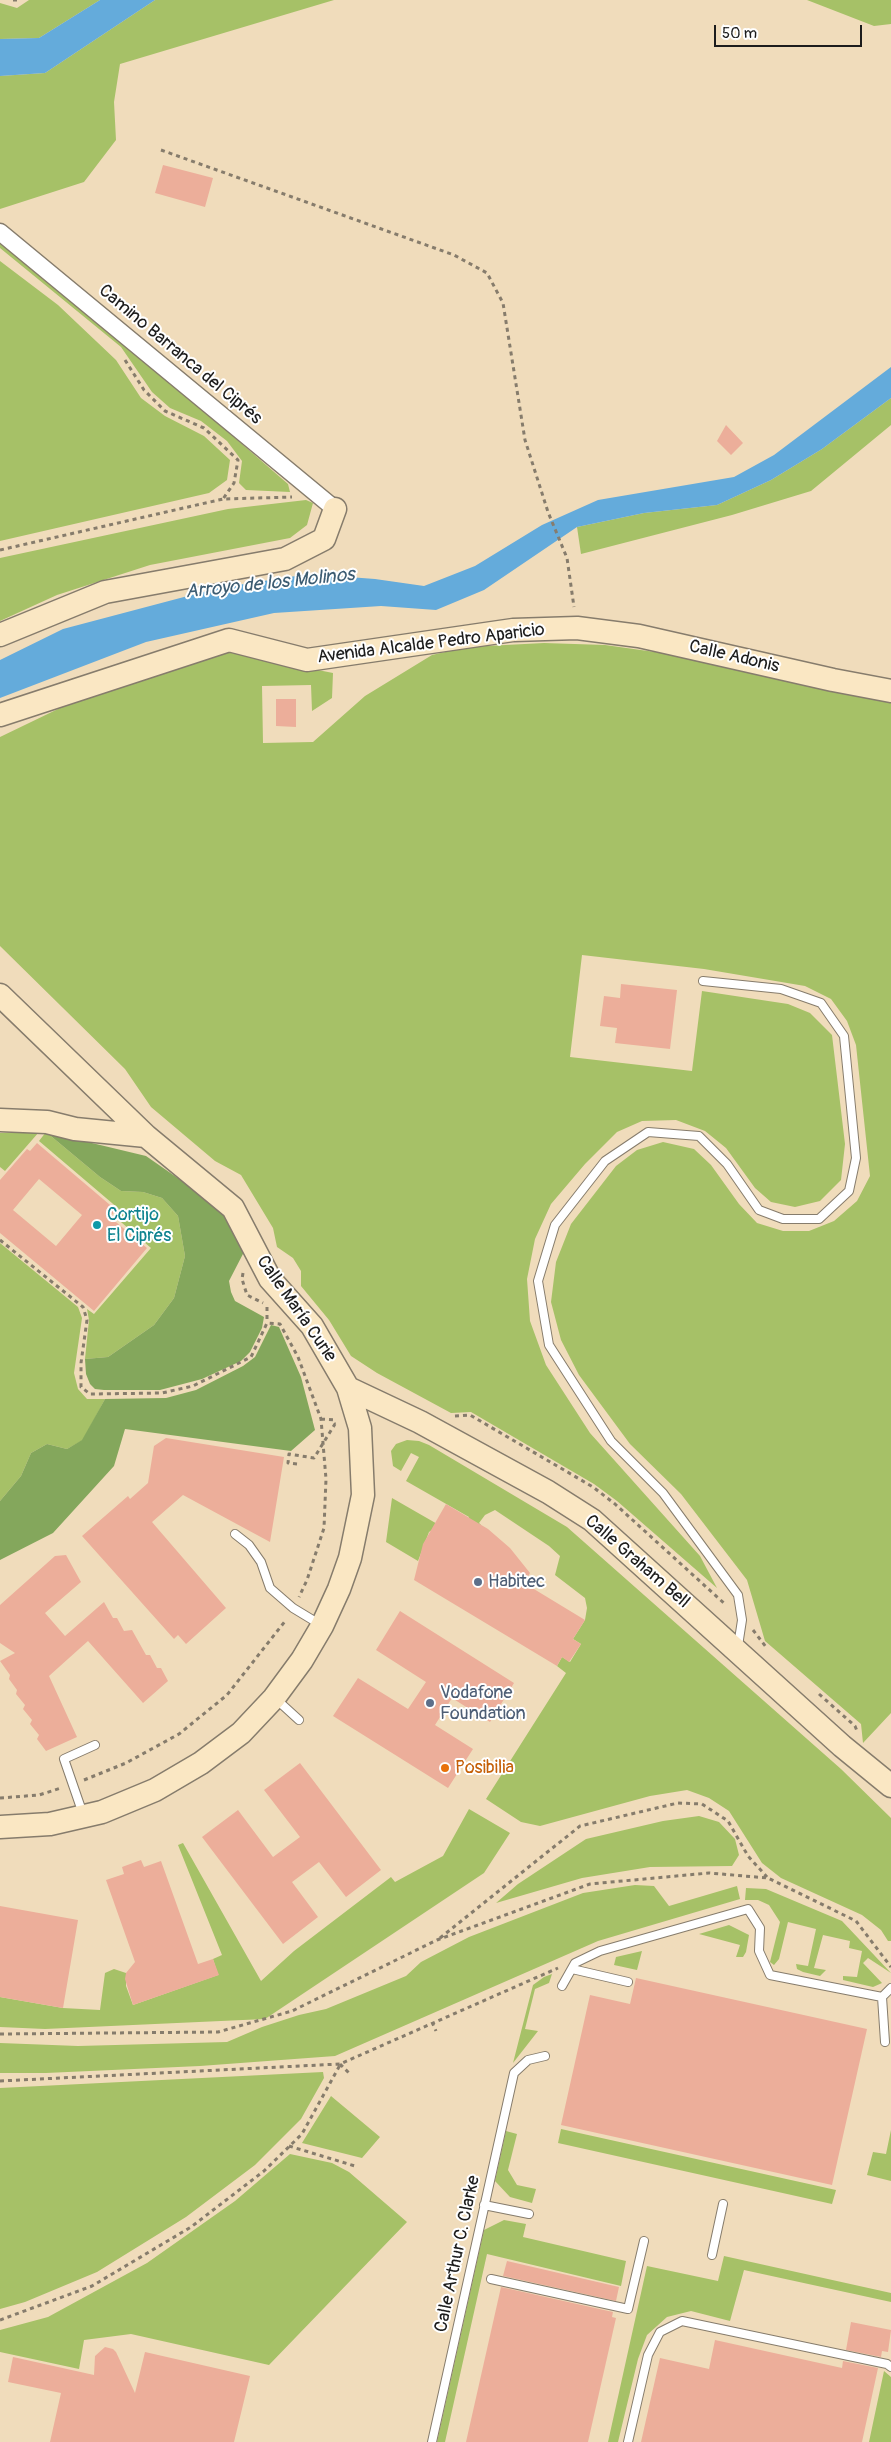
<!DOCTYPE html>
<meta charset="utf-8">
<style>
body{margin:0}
#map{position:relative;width:891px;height:2442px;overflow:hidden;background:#f0dcbb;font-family:Pangolin,sans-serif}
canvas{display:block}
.scale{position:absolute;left:714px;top:25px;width:148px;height:22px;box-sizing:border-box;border:2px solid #1c1c1c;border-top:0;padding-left:6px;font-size:15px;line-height:18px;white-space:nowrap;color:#1c1c1c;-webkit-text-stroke:4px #fff;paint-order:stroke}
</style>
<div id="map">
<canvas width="891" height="2442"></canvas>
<div class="scale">50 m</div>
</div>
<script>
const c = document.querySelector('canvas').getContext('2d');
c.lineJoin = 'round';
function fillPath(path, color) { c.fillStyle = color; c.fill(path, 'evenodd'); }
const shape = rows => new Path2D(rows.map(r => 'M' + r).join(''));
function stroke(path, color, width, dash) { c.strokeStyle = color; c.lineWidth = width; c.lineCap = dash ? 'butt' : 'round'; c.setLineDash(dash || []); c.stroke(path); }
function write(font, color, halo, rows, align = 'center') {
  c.font = font + ' Pangolin,sans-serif'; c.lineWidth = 4; c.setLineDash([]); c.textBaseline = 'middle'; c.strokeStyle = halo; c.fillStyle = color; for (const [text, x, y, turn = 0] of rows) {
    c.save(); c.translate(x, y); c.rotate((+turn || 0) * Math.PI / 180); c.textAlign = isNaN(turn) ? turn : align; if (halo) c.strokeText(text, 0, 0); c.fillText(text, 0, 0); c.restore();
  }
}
const green = shape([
 [29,0,100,0,39,38,0,39,0,3,17,8],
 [155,0,334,0,120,64,114,102,116,140,84,182,0,209,0,76,45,73],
 [807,0,891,0,891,24,874,26],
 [0,240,152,366,288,484,290,492,246,490,239,483,242,461,227,441,201,421,170,408,152,392,121,347,0,248],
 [0,261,58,305,116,360,141,398,165,416,204,436,230,460,227,480,209,493,0,541],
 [891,398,891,425,811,491,732,515,581,554,577,527,644,513,717,505,771,480,822,449],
 [306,500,313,503,307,525,290,538,150,565,57,595,0,621,0,558,228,509],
 [544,643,605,645,712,660,891,701,891,1713,863,1743,861,1724,765,1641,747,1580,681,1494,630,1444,579,1375,561,1340,551,1302,556,1262,571,1224,616,1166,637,1150,663,1142,694,1149,711,1165,739,1204,757,1223,783,1231,809,1231,834,1221,857,1201,870,1176,856,1045,847,1021,831,999,805,986,704,969,582,955,570,1057,692,1071,702,991,788,1004,810,1013,832,1035,845,1144,841,1180,820,1201,795,1207,771,1202,755,1188,726,1148,705,1131,676,1120,642,1121,617,1132,585,1164,551,1204,535,1239,527,1279,530,1321,546,1365,590,1433,700,1556,717,1588,617,1501,594,1484,471,1412,451,1413,377,1373,351,1356,329,1320,301,1286,301,1271,293,1258,277,1247,273,1228,241,1175,215,1161,151,1107,125,1069,0,946,0,737,87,695,222,651,333,673,332,698,312,711,311,685,262,686,263,743,313,742,365,696,432,655,467,647],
 [39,1132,5,1171,0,1167,0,1133],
 [46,1132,100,1177,121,1191,143,1192,162,1198,178,1216,185,1256,174,1298,154,1325,108,1357,85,1359,89,1320,87,1309,94,1314,151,1248,114,1216,119,1209,39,1141],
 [0,1243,78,1307,82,1318,74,1373,78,1389,87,1399,105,1399,83,1440,67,1449,47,1444,31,1453,21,1476,0,1501],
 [407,1440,419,1441,429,1445,567,1527,841,1769,891,1818,891,1941,888,1941,881,1930,862,1915,781,1878,762,1863,729,1811,709,1798,687,1790,650,1796,540,1826,521,1822,486,1799,566,1673,557,1666,562,1657,570,1662,581,1644,573,1639,585,1620,587,1608,585,1598,555,1575,560,1556,549,1546,495,1510,485,1515,479,1523,481,1525,479,1529,467,1521,469,1517,406,1481,419,1457,411,1453,401,1471,393,1466,391,1451,396,1444],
 [392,1498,439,1525,429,1532,418,1561,386,1542],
 [469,1809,510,1833,484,1873,265,2019,45,2029,0,2027,0,1997,63,2008,100,2010,105,1973,114,1969,126,1973,126,1986,133,2005,218,1975,213,1959,222,1955,178,1845,183,1843,261,1981,294,1951,391,1877,395,1882,443,1856],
 [699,1816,719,1822,735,1839,739,1855,732,1866,650,1867,582,1878,496,1903,518,1884,586,1839,663,1821],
 [635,1885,654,1886,669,1906,737,1886,740,1899,598,1941,335,2056,200,2066,46,2073,0,2073,0,2043,78,2046,227,2042,262,2027,299,2015,326,2009,406,1976,421,1962,469,1937,583,1893],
 [746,1888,766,1889,842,1921,891,1973,868,1958,863,1963,882,1983,873,1987,843,1980,843,1976,857,1977,862,1951,849,1948,850,1941,823,1935,814,1968,826,1970,820,1976,803,1972,797,1969,796,1964,808,1966,816,1929,788,1922,779,1959,774,1965,770,1962,780,1922,769,1905,758,1900,745,1900],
 [729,1925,749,1935,746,1952,743,1957,736,1957,740,1945,699,1934],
 [642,1951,637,1970,614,1965,616,1957],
 [552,1974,549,1983,535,1989,525,2029,538,2031,513,2063,533,1985,544,1977],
 [323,2072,324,2078,301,2119,255,2165,186,2217,97,2272,25,2302,0,2309,0,2088],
 [331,2096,380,2137,362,2158,302,2143],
 [561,2129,836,2190,832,2204,558,2143],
 [891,2130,891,2181,867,2175,873,2152,886,2154],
 [506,2131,517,2134,508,2170,517,2185,536,2189,532,2203,510,2197,495,2181],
 [290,2154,332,2163,349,2172,407,2222,269,2365,131,2334,84,2340,79,2369,0,2352,0,2330,48,2317,147,2263,235,2201],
 [504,2220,526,2224,523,2237,626,2261,621,2286,487,2254,445,2442,437,2442,484,2230],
 [724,2256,891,2293,891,2302,744,2270,730,2321,691,2311,667,2317,647,2335,638,2359,618,2442,608,2442,647,2266,718,2281],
 [884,2371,891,2377,891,2442,869,2442]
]);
const forest = shape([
 [46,1132,146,1156,215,1204,228,1218,245,1250,229,1281,231,1292,235,1301,264,1317,262,1328,250,1352,241,1361,202,1379,160,1390,104,1390,95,1389,90,1384,86,1374,85,1359,108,1357,154,1325,174,1298,185,1256,178,1216,162,1198,143,1192,121,1191,100,1177],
 [271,1325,279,1327,301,1377,315,1430,291,1451,125,1429,114,1466,53,1533,0,1560,0,1501,21,1476,31,1453,47,1444,67,1449,82,1440,105,1399,166,1398,196,1390,243,1366,255,1357]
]);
const water = shape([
 [100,0,155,0,45,73,0,76,0,39,39,38],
 [891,367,891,398,822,449,771,480,717,505,644,513,577,527,484,590,436,610,381,606,274,613,146,642,0,698,0,660,63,629,218,588,309,574,375,579,424,586,475,566,542,525,598,500,734,477,774,455]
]);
const building = shape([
 [163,165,213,178,205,207,155,193],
 [726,425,743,443,731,455,717,441],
 [276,699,296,699,296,727,276,726],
 [621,984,677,990,670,1049,615,1043,617,1028,600,1026,604,996,620,998],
 [37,1143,116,1210,110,1217,147,1248,94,1311,0,1233,0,1180,27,1149,30,1151],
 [39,1179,82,1215,56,1246,13,1210],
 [166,1438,284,1457,270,1542,183,1495,152,1522,226,1608,186,1644,178,1635,174,1639,82,1536,128,1496,130,1499,148,1483,154,1446],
 [446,1504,488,1529,510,1548,530,1573,524,1583,585,1620,573,1639,581,1644,569,1662,562,1657,557,1666,414,1580,423,1544],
 [66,1555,81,1582,45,1613,65,1636,104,1602,113,1618,117,1618,124,1631,132,1630,146,1655,150,1655,157,1668,161,1668,168,1681,143,1703,88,1641,49,1676,77,1737,46,1751,37,1739,39,1735,30,1724,32,1720,23,1709,25,1705,16,1694,17,1690,9,1679,10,1675,0,1661,15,1653,0,1643,0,1605,55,1556],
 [400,1611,514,1683,490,1722,452,1698,435,1725,473,1749,448,1788,333,1716,358,1678,408,1709,426,1682,376,1650],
 [300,1763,381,1870,346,1897,319,1862,292,1882,318,1917,283,1944,202,1837,238,1810,273,1857,300,1837,264,1790],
 [141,1860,144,1867,161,1861,198,1964,213,1959,219,1975,133,2005,125,1979,126,1973,135,1962,106,1880,124,1874,122,1867],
 [0,1906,78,1920,63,2008,0,1997],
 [636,1978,867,2029,832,2185,561,2125,590,1995,630,2004],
 [507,2261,619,2287,616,2301,503,2276],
 [501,2287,613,2312,612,2317,616,2318,588,2442,466,2442],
 [851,2322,891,2330,888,2352,882,2351,881,2357,846,2350],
 [715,2340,842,2368,843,2361,878,2368,862,2442,641,2442,660,2358,709,2369],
 [105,2347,113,2349,116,2352,135,2393,145,2352,250,2376,234,2442,50,2442,61,2393,8,2382,13,2357,94,2375,95,2356]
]);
const path = shape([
 [13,0,21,0],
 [161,150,454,255,487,273,503,303,525,440,548,512,567,558,574,607],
 [125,360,144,390,165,411,204,428,238,460,234,483,223,499],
 [0,550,223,499,292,497],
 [0,1240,83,1307,87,1320,81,1363,81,1387,90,1394,162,1393,193,1386,251,1357,267,1323,280,1324,298,1357,321,1419,326,1479,324,1528,307,1580,299,1597],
 [243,1273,242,1279,247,1295,263,1303],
 [267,1307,267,1323],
 [455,1416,470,1415,593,1487,615,1504,726,1605],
 [321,1419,336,1420],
 [297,1464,288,1463,289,1454,314,1458,335,1424,338,1425],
 [753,1630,766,1647],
 [819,1694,855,1726,857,1731],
 [84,1780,126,1763,179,1734,227,1695,286,1620],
 [0,1798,39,1795,61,1788],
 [440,1938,580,1826,678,1803,702,1804,728,1821,748,1856,767,1877],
 [432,2022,436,2031],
 [0,2034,218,2032,292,2011,437,1940,590,1884,709,1873,768,1878,856,1921,891,1967],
 [340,2064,351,2075],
 [0,2081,340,2064,558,1968],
 [289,2146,355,2166],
 [0,2320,92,2286,191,2227,264,2171,302,2134,340,2065]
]);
const lane = shape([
 [703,981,781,989,821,1003,844,1036,856,1158,849,1191,819,1219,783,1219,759,1210,727,1164,699,1136,648,1132,605,1161,555,1225,538,1281,549,1345,611,1441,663,1493,738,1595,742,1620,738,1646],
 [235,1534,249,1545,261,1562,270,1588,293,1608,321,1625],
 [276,1699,299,1720],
 [83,1814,64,1759,95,1745],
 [572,1969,628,1982],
 [562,1986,575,1963,600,1951,748,1909,760,1928,759,1951,770,1975,882,1997],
 [885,2042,882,1997,891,1988],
 [484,2205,529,2214],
 [712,2255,723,2204],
 [491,2279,628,2309,644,2241],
 [432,2442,514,2073,528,2060,545,2056],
 [628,2442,648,2355,660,2332,682,2321,887,2364,891,2367]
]);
const street = shape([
 [0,232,335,509]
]);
const secondary = shape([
 [0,635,105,592,285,559,324,539,335,509],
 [0,715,229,640,307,660,513,630,577,628,639,636,833,680,891,691],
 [0,995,146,1136],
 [0,1120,47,1122,75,1129,146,1136,233,1208,270,1279,312,1326,348,1388,360,1428,363,1495,350,1558,339,1589,322,1626,302,1660,274,1698,241,1733,201,1763,155,1790,102,1812,50,1824,0,1827],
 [348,1388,420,1422,548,1492,592,1520,842,1746,891,1786]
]);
const markers = [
 [97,1225,5,"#0f9aa8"],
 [478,1582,5,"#5c6f8a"],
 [430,1703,5,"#5c6f8a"],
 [445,1768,5,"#e8710a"]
];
const streetNames = [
 ["Camino Barranca del Ciprés",180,355,40],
 ["Avenida Alcalde Pedro Aparicio",431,644,-7],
 ["Calle Adonis",734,657,13],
 ["Calle María Curie",296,1309,55],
 ["Calle Graham Bell",637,1562,41],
 ["Calle Arthur C. Clarke",458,2254,-78]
];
const cultureNames = [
 ["Cortijo",107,1215],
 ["El Ciprés",107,1236]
];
const serviceNames = [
 ["Habitec",488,1582],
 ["Vodafone",440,1693],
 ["Foundation",440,1714]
];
const foodNames = [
 ["Posibilia",455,1768]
];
const waterNames = [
 ["Arroyo de los Molinos",270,584,-6]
];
fillPath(green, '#a6c167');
fillPath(forest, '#84a75c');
fillPath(water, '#64abdb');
fillPath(building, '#ecae9a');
stroke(lane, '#867c6c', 10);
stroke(street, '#867c6c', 19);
stroke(secondary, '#867c6c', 25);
stroke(path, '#867c6c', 3, [4, 4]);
stroke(lane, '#fff', 8);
stroke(street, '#fff', 16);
stroke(secondary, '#fae7c3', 22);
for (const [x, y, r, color] of markers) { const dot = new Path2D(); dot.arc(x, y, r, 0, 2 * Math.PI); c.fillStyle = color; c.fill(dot); stroke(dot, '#fff', 2); }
write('18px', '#1c1c1c', '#fff', streetNames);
write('18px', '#0d838f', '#fff', cultureNames, 'left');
write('18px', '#4e5e75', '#fff', serviceNames, 'left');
write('18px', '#c56008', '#fff', foodNames, 'left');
write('italic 19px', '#3c5c72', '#fff', waterNames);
</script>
